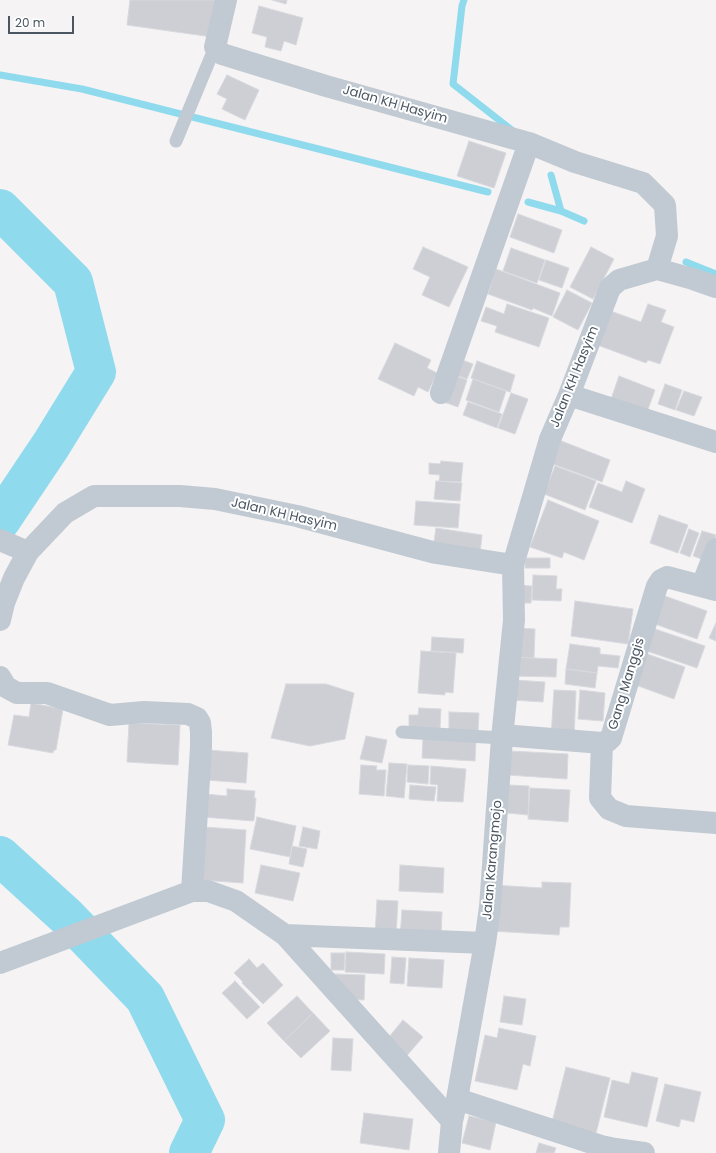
<!DOCTYPE html>
<style>
body{margin:0}
#map{position:relative;width:716px;height:1153px;overflow:hidden;background:#f5f3f3;font-family:Poppins,sans-serif}
canvas{display:block}
.scale{position:absolute;left:8px;top:16px;width:66px;height:18px;box-sizing:border-box;border:2px solid #4a5661;border-top:0;padding-left:5px;font-size:12px;line-height:14px;white-space:nowrap;color:#4a5661;-webkit-text-stroke:3px #fff;paint-order:stroke}
</style>
<div id="map">
<canvas width="716" height="1153"></canvas>
<div class="scale">20 m</div>
</div>
<script>
const c = document.querySelector('canvas').getContext('2d');
c.lineJoin = 'round';
const shape = rows => new Path2D(rows.map(r => 'M' + r).join(''));
function stroke(path, color, width, dash) { c.strokeStyle = color; c.lineWidth = width; c.lineCap = dash ? 'butt' : 'round'; c.setLineDash(dash || []); c.stroke(path); }
function fillPath(path, color) { c.fillStyle = color; c.fill(path, 'evenodd'); }
function write(font, color, halo, rows, align = 'center') {
  c.font = font + ' Poppins,sans-serif'; c.lineWidth = 4; c.setLineDash([]); c.textBaseline = 'middle'; c.strokeStyle = halo; c.fillStyle = color; for (const [text, x, y, turn = 0] of rows) {
    c.save(); c.translate(x, y); c.rotate((+turn || 0) * Math.PI / 180); c.textAlign = isNaN(turn) ? turn : align; if (halo) c.strokeText(text, 0, 0); c.fillText(text, 0, 0); c.restore();
  }
}
const stream = shape([
 [464,0,462,6,453,84,513,131],
 [0,75,82,89,488,192],
 [551,175,561,211],
 [528,202,561,211,584,221],
 [686,262,716,274]
]);
const river = shape([
 [0,209,73,282,96,372,51,445,0,521],
 [0,856,67,917,145,998,205,1120,189,1153]
]);
const building = shape([
 [130,0,217,0,212,37,127,25,130,0],
 [272,0,287,0,286,4,272,0],
 [259,6,303,18,296,45,284,41,281,51,265,47,267,37,252,33,259,6],
 [227,75,259,90,245,120,222,109,227,99,217,94,227,75],
 [469,141,506,153,494,188,457,176,469,141],
 [518,214,562,230,554,253,510,237,518,214],
 [423,247,468,267,449,307,422,295,430,277,413,269,423,247],
 [591,247,614,259,593,299,570,287,591,247],
 [511,248,545,260,537,283,503,271,511,248],
 [546,260,569,268,562,288,539,280,546,260],
 [496,269,560,293,552,316,533,308,532,310,488,294,496,269],
 [567,290,592,303,578,330,553,317,567,290],
 [507,304,549,318,539,347,495,332,497,326,481,321,486,307,504,314,507,304],
 [648,304,666,310,661,322,674,327,660,364,648,360,646,363,592,343,605,309,641,322,648,304],
 [395,343,431,360,427,368,437,373,428,392,418,387,414,396,378,379,395,343],
 [457,358,473,364,467,379,452,374,457,358],
 [477,361,515,375,510,392,471,378,477,361],
 [453,375,467,380,458,407,444,402,453,375],
 [619,376,655,390,646,415,610,402,619,376],
 [473,379,506,391,499,412,466,400,473,379],
 [665,384,682,390,675,410,658,404,665,384],
 [684,391,702,397,694,416,676,410,684,391],
 [511,393,528,399,515,434,498,428,511,393],
 [468,402,502,414,497,428,463,415,468,402],
 [559,440,610,460,602,482,550,463,559,440],
 [441,461,463,463,461,482,439,481,440,475,429,474,429,463,440,464,441,461],
 [555,466,596,481,585,510,544,494,555,466],
 [436,481,462,483,460,501,434,499,436,481],
 [626,481,645,489,632,523,589,507,598,483,622,492,626,481],
 [548,500,599,521,584,560,564,552,562,558,530,547,548,500],
 [416,501,460,504,458,528,414,525,416,501],
 [659,515,688,525,678,553,650,543,659,515],
 [436,528,482,535,480,554,433,548,436,528],
 [689,529,699,533,690,557,680,553,689,529],
 [702,531,716,535,707,561,693,556,702,531],
 [525,558,550,558,550,568,525,568,525,558],
 [533,575,557,576,556,589,562,589,561,601,532,600,533,575],
 [516,585,532,586,531,603,515,603,516,585],
 [662,595,707,611,697,639,652,623,662,595],
 [575,601,633,609,628,644,571,636,575,601],
 [716,623,716,641,709,638,716,623],
 [518,628,535,629,534,658,517,657,518,628],
 [652,628,705,646,697,668,644,650,652,628],
 [432,637,464,639,463,653,431,651,432,637],
 [570,644,600,648,600,654,620,656,618,668,598,666,597,673,566,669,570,644],
 [421,651,456,653,453,693,445,692,445,695,418,693,421,651],
 [644,653,685,667,674,699,633,684,644,653],
 [511,657,557,659,556,677,511,676,511,657],
 [566,669,597,673,595,688,565,684,566,669],
 [514,680,545,682,543,702,512,700,514,680],
 [286,684,326,684,354,693,345,739,310,746,271,738,286,684],
 [554,690,576,691,574,738,551,737,554,690],
 [580,690,605,693,603,721,578,719,580,690],
 [31,703,63,709,56,750,54,750,53,753,8,745,14,715,29,717,31,703],
 [419,708,441,709,440,729,409,728,409,715,418,715,419,708],
 [449,712,479,713,478,731,449,730,449,712],
 [129,723,180,725,178,765,127,762,129,723],
 [366,736,387,740,382,763,360,759,366,736],
 [423,738,476,741,475,761,422,758,423,738],
 [208,750,248,753,246,783,206,780,208,750],
 [510,751,568,754,567,779,508,775,510,751],
 [389,763,407,764,404,798,386,796,389,763],
 [361,765,377,766,376,770,386,770,384,796,359,794,361,765],
 [408,765,429,766,428,784,407,782,408,765],
 [431,766,466,769,463,802,437,801,438,785,430,784,431,766],
 [410,785,436,787,434,801,409,799,410,785],
 [509,785,529,786,528,815,507,813,509,785],
 [530,788,570,790,568,822,528,819,530,788],
 [227,789,255,791,254,798,256,798,254,820,253,821,203,817,205,794,227,796,227,789],
 [257,817,296,826,290,857,250,849,257,817],
 [204,827,246,830,243,883,201,880,204,827],
 [303,827,320,831,317,849,299,846,303,827],
 [292,846,307,849,303,867,289,864,292,846],
 [261,865,300,873,293,901,255,893,261,865],
 [400,865,444,868,443,893,399,891,400,865],
 [542,882,571,883,569,927,560,927,559,935,491,931,493,885,542,888,542,882],
 [377,900,398,901,396,936,375,935,377,900],
 [402,910,442,912,441,939,400,938,402,910],
 [346,952,385,954,384,974,345,972,346,952],
 [331,953,345,953,344,970,331,970,331,953],
 [392,957,406,958,404,984,390,983,392,957],
 [409,958,444,960,442,988,407,986,409,958],
 [249,959,257,968,263,963,283,985,263,1004,242,983,243,982,234,973,249,959],
 [335,974,365,975,364,1000,346,999,346,987,335,986,335,974],
 [235,981,260,1007,247,1019,222,993,235,981],
 [297,996,313,1013,284,1041,267,1023,297,996],
 [504,996,526,999,522,1025,500,1022,504,996],
 [313,1013,330,1031,301,1058,284,1041,313,1013],
 [403,1020,423,1037,404,1059,384,1043,403,1020],
 [499,1028,536,1036,530,1066,523,1064,517,1090,475,1081,485,1035,497,1038,499,1028],
 [333,1038,353,1039,351,1071,331,1070,333,1038],
 [566,1067,610,1078,596,1133,552,1122,566,1067],
 [632,1072,658,1078,647,1127,604,1117,612,1080,629,1084,632,1072],
 [665,1084,701,1092,694,1122,681,1119,679,1127,656,1121,665,1084],
 [364,1113,413,1119,409,1150,360,1143,364,1113],
 [469,1116,496,1122,490,1150,462,1143,469,1116],
 [539,1143,556,1148,554,1153,536,1153,539,1143]
]);
const lane = shape([
 [176,141,215,47],
 [402,732,502,738]
]);
const street = shape([
 [226,0,215,47,222,54,326,86,529,143,575,162,643,183,665,205,667,236,657,269],
 [657,269,693,279,716,287],
 [441,393,529,143],
 [569,395,716,442],
 [0,540,28,552],
 [702,586,716,549],
 [0,620,4,603,14,578,28,552,65,513,94,496,180,496,215,499,297,516,436,553,513,565],
 [0,677,6,687,17,693,47,693,110,715,144,712,188,714,197,718,200,723,201,732,201,747,192,891],
 [502,735,602,743,608,741,611,738,657,586,661,580,667,577,716,590],
 [602,743,600,798,609,809,626,816,716,823],
 [285,935,485,943],
 [0,963,192,891,208,891,236,901,285,935,452,1121],
 [457,1099,601,1146,615,1149,644,1153],
 [449,1153,452,1121,457,1099,485,943,490,907,502,738,514,620,513,565,550,439,569,395,610,288,619,280,657,269]
]);
const streetNames = [
 ["Jalan KH Hasyim",395,105,16],
 ["Jalan KH Hasyim",575,377,-68],
 ["Jalan KH Hasyim",284,515,13],
 ["Gang Manggis",627,684,-73],
 ["Jalan Karangmojo",493,860,-85]
];
stroke(stream, '#90daee', 7);
stroke(river, '#90daee', 40);
fillPath(building, '#cdcfd5');
stroke(building, '#d7d9de', 1);
stroke(lane, '#c1cad2', 13);
stroke(street, '#c1cad2', 22);
write('13px', '#4a5661', '#fff', streetNames);
</script>
